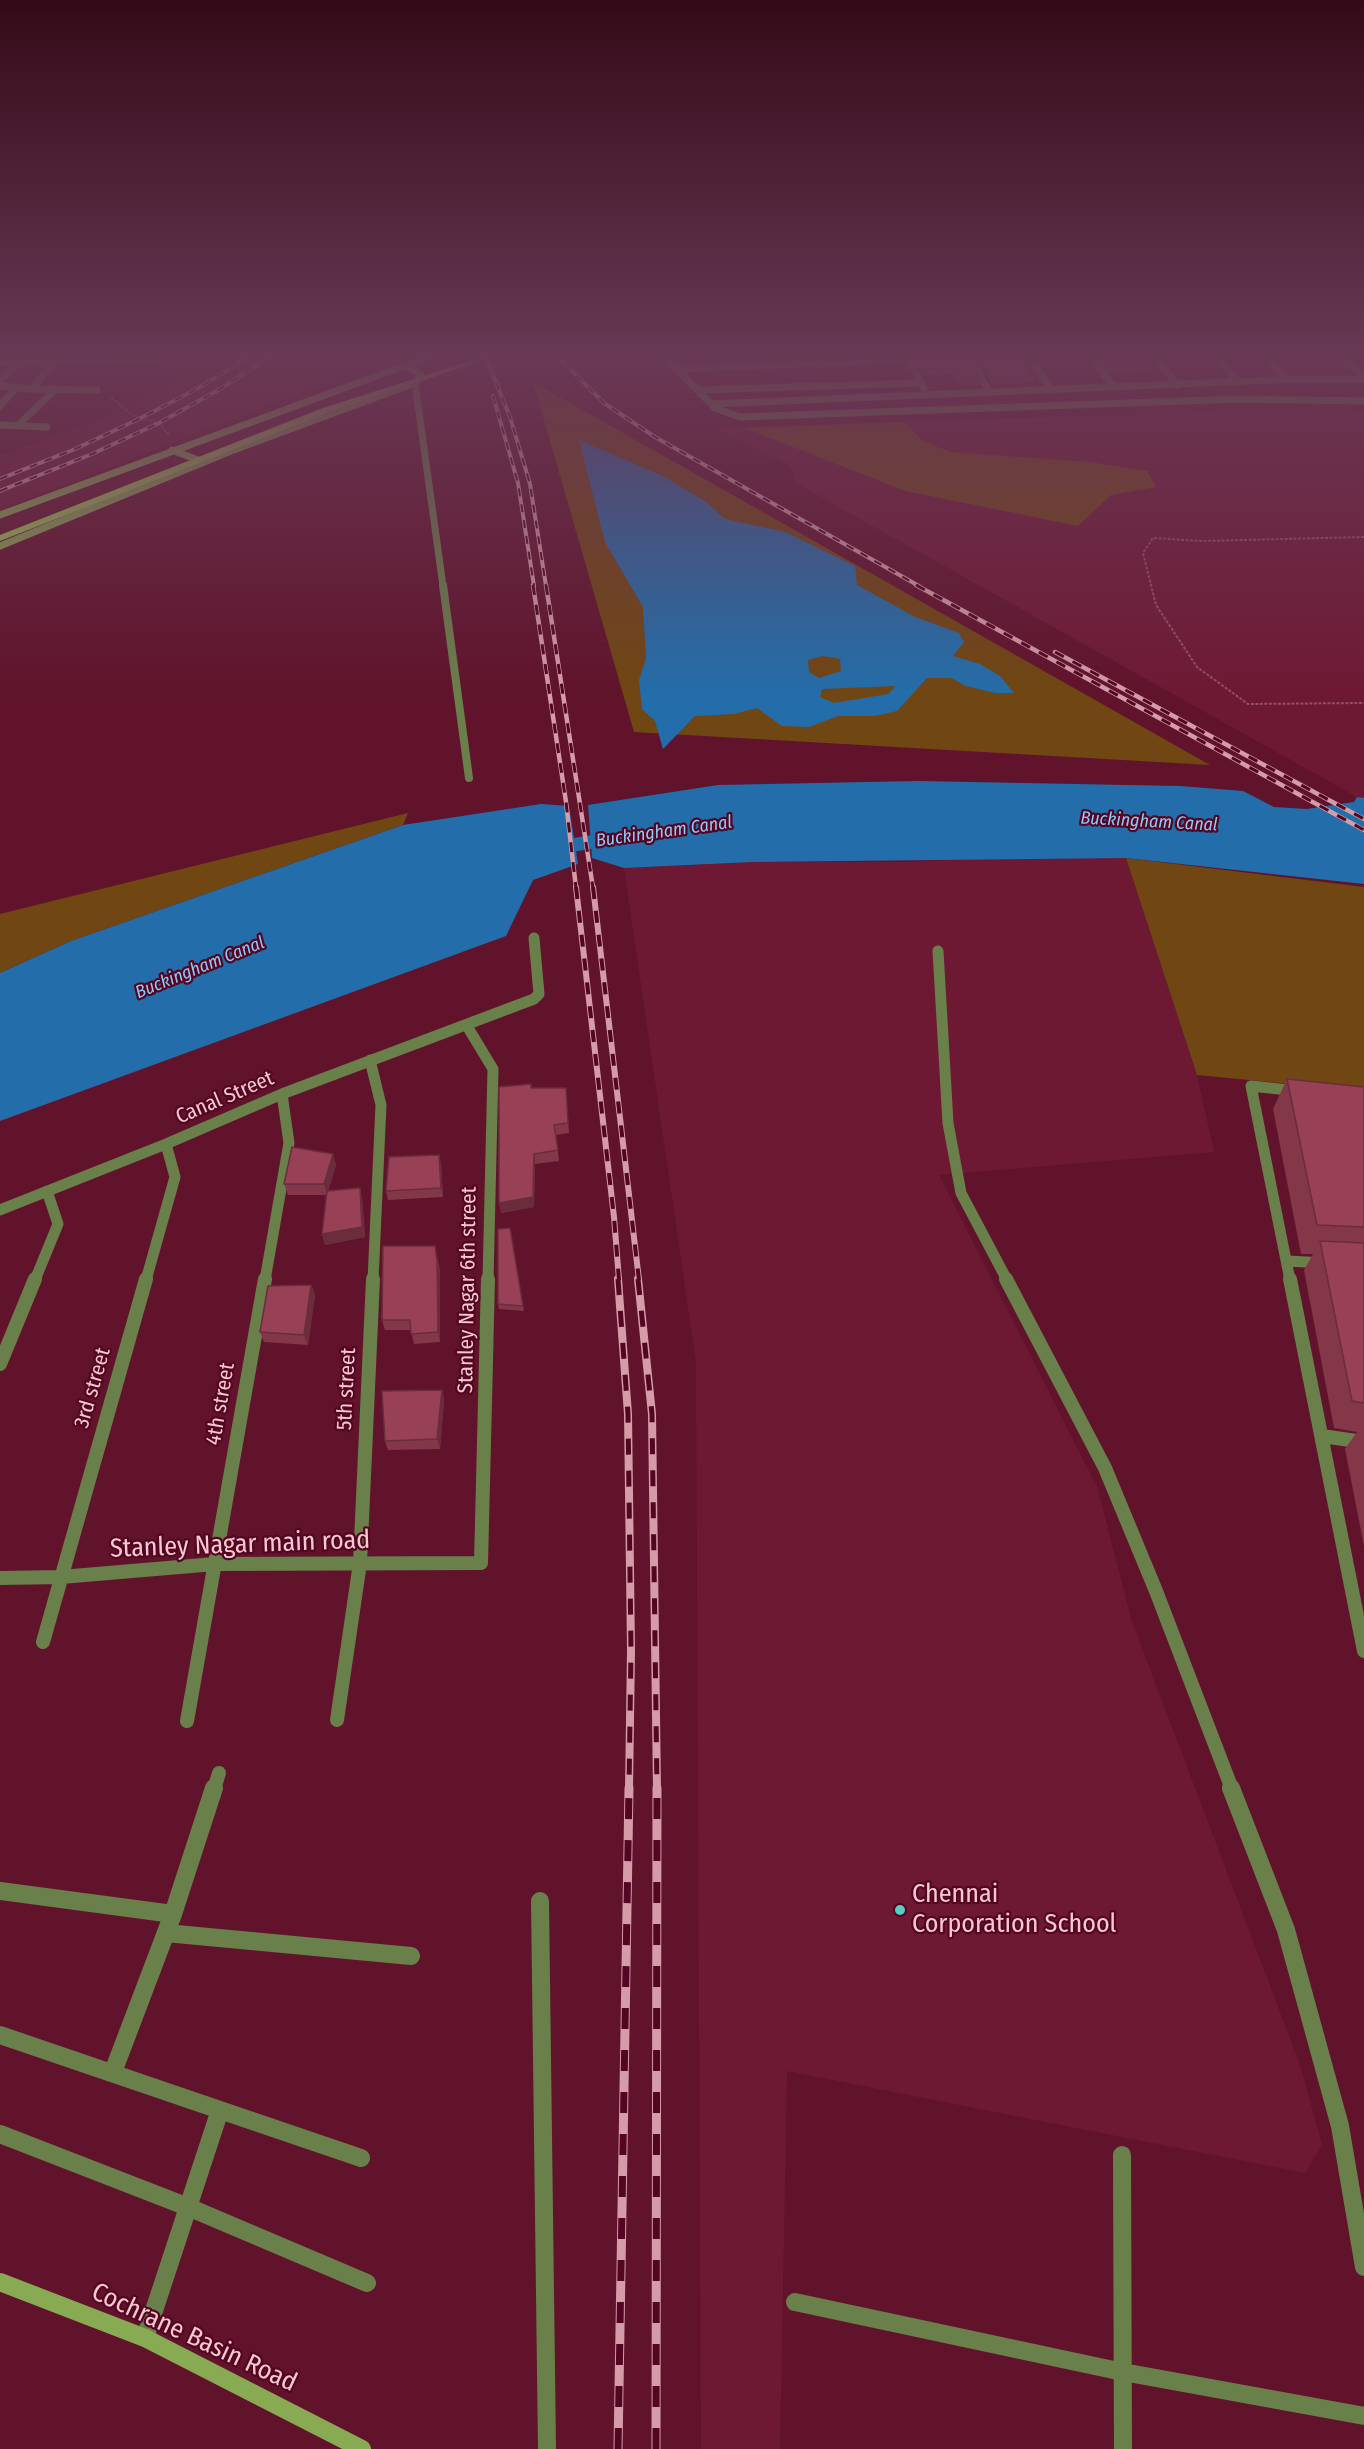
<!DOCTYPE html>
<style>
body{margin:0}
canvas{display:block;background:#60132b}
</style>
<canvas width="1364" height="2449"></canvas>
<script>
const c = document.querySelector('canvas').getContext('2d');
c.lineJoin = 'round';
function fillPath(path, color) { c.fillStyle = color; c.fill(path, 'evenodd'); }
const shape = rows => new Path2D(rows.map(r => 'M' + r).join(''));
function stroke(path, color, width, dash) { c.strokeStyle = color; c.lineWidth = width; c.lineCap = dash ? 'butt' : 'round'; c.setLineDash(dash || []); c.stroke(path); }
function write(font, color, halo, rows, align = 'center') {
  c.font = font + ' "Fira Sans Condensed",sans-serif'; c.lineWidth = 4.5; c.setLineDash([]); c.textBaseline = 'middle'; c.strokeStyle = halo; c.fillStyle = color; for (const [text, x, y, turn = 0] of rows) {
    c.save(); c.translate(x, y); c.rotate((+turn || 0) * Math.PI / 180); c.textAlign = isNaN(turn) ? turn : align; if (halo) c.strokeText(text, 0, 0); c.fillText(text, 0, 0); c.restore();
  }
}
const built = shape([
 [223,353,344,353,321,361,349,374,0,510,0,456,115,414],
 [685,353,869,353,691,361],
 [1291,409,1364,412,1364,798,1357,797,798,484,789,464,713,428],
 [1025,857,1126,858,1197,1075,1214,1152,939,1175,1098,1489,1131,1619,1300,2065,1322,2145,1305,2173,787,2071,780,2449,701,2449,696,1362,624,868,752,862,910,862]
]);
const green = shape([
 [533,382,1210,765,634,732],
 [903,422,922,440,950,452,1090,462,1147,471,1156,487,1111,495,1078,526,905,491,745,428],
 [408,813,403,825,71,941,0,973,0,914],
 [1126,858,1364,887,1364,1091,1197,1075]
]);
const water = shape([
 [579,440,665,477,706,502,725,519,785,532,855,566,857,585,915,617,959,633,964,642,953,656,980,664,1000,676,1014,693,995,693,966,686,951,678,927,678,897,711,875,716,838,716,809,727,782,726,757,708,734,714,695,716,663,749,655,721,642,709,639,680,646,658,643,607,605,542],
 [823,656,840,659,841,671,819,678,809,672,808,660],
 [896,686,888,694,834,703,820,697,822,689],
 [918,781,1180,786,1243,791,1274,807,1307,809,1354,802,1357,797,1364,798,1364,884,1126,858,752,862,624,868,592,858,588,805,718,785],
 [541,804,569,806,578,864,533,880,506,936,0,1121,0,973,71,941,403,825]
]);
const canal = shape([
 [630,829,638,831,641,836,638,841,536,858,528,856,524,851,528,846,536,844,630,829]
]);
const path = shape([
 [111,398,134,416,159,423,169,435],
 [1364,537,1202,541,1153,538,1143,553,1156,605,1197,667,1248,704,1364,703]
]);
const laneFar1 = shape([
 [1288,1261,1324,1263],
 [1290,1280,1251,1086,1298,1091]
]);
const lane = shape([
 [1290,1279,1364,1651],
 [1322,1436,1364,1442]
]);
const streetFar4 = shape([
 [60,353,32,389,97,390],
 [661,353,715,408,740,417,1238,399,1364,401],
 [967,353,990,393],
 [1027,353,1051,390],
 [1088,353,1114,387],
 [1151,353,1178,385],
 [1212,353,1239,382],
 [1269,353,1271,363,1288,380],
 [1337,353,1364,376],
 [906,354,924,389],
 [0,362,156,360,172,353],
 [677,369,908,360],
 [0,381,19,362],
 [415,383,443,586],
 [0,386,32,389],
 [698,390,921,383],
 [712,404,1296,379,1364,379],
 [0,406,17,387],
 [0,425,47,427],
 [18,425,56,389]
]);
const streetFar3 = shape([
 [443,585,469,778]
]);
const streetFar2 = shape([
 [938,951,948,1123,961,1193,1007,1280],
 [467,1026,493,1069,488,1280],
 [370,1060,381,1105,373,1280],
 [0,1210,166,1144,282,1094,534,999,539,994,534,938],
 [35,1280,58,1224,47,1191],
 [146,1280,175,1177,166,1144],
 [265,1280,289,1143,282,1094]
]);
const streetFar1 = shape([
 [1006,1279,1105,1468,1156,1591,1232,1789],
 [0,1364,35,1279],
 [0,1578,61,1577,215,1564,481,1563,488,1279],
 [43,1642,146,1279],
 [337,1720,360,1563,373,1279],
 [187,1721,265,1279],
 [214,1789,219,1773]
]);
const street = shape([
 [1231,1788,1286,1930,1340,2126,1364,2267],
 [0,1891,173,1914,113,2072],
 [540,1901,547,2449],
 [173,1914,214,1788],
 [166,1933,411,1956],
 [0,2035,220,2110,145,2338],
 [220,2110,361,2158],
 [0,2134,188,2207,367,2283],
 [1122,2155,1123,2449],
 [795,2302,1123,2372,1364,2416]
]);
const secondaryFar1 = shape([
 [172,450,203,462],
 [0,515,439,353],
 [0,546,231,451,415,383,421,375,406,365]
]);
const secondary = shape([
 [0,2282,145,2338,362,2449]
]);
const primary = shape([
 [495,353,505,353,329,412,0,541,0,535,323,408,495,353]
]);
const railFar4 = shape([
 [484,353,510,417,530,484,546,586],
 [554,353,604,403,655,437,919,586],
 [493,396,518,483,534,586],
 [0,479,75,449,141,418,202,386,254,353],
 [0,491,92,454,159,423,220,389,276,353]
]);
const railFar3 = shape([
 [533,585,566,802,576,888],
 [546,585,593,888],
 [916,585,1364,830],
 [1055,652,1364,819]
]);
const railFar2 = shape([
 [576,887,614,1217,619,1280],
 [593,887,639,1280]
]);
const railFar1 = shape([
 [618,1279,628,1414,631,1650,629,1789],
 [638,1279,652,1414,657,1789]
]);
const rail = shape([
 [618,2449,629,1788],
 [656,2449,657,1788]
]);
const wall = shape([
 [911,353,965,353,980,379,979,385,960,386,953,374,923,375],
 [973,353,1025,353,1028,358,1027,364,1023,364,1032,377,1031,383,992,384],
 [1033,353,1087,353,1089,356,1088,362,1040,363],
 [1092,353,1141,353,1151,365,1149,370,1109,372],
 [1219,353,1266,353,1266,356,1265,360,1227,361],
 [1274,353,1297,353,1299,355,1298,359,1276,360],
 [1352,353,1364,353,1364,365],
 [1287,1079,1364,1087,1364,1546,1345,1449,1357,1432,1334,1428,1304,1270,1313,1254,1301,1254,1273,1109],
 [532,1088,566,1088,569,1133,556,1135,559,1161,535,1164,534,1207,501,1213],
 [439,1155,441,1164,443,1197,388,1200,386,1191],
 [336,1165,328,1191,362,1198,365,1237,325,1245,322,1234,326,1195,288,1195,284,1184],
 [510,1228,524,1311,499,1309,498,1304],
 [435,1246,440,1270,440,1342,414,1344,411,1330,385,1330,382,1320],
 [311,1285,315,1295,308,1345,264,1342,260,1332],
 [442,1390,444,1400,440,1449,388,1450,385,1441]
]);
const shadedWall = shape([
 [333,1154,336,1165,327,1195,324,1184],
 [534,1154,535,1164,534,1207,501,1213,499,1203],
 [439,1155,441,1164,443,1197,441,1188],
 [360,1188,362,1198,365,1237,325,1245,322,1234],
 [437,1260,440,1270,440,1342,438,1332],
 [311,1285,315,1295,308,1345,304,1335],
 [442,1390,444,1400,440,1449,437,1439]
]);
const building = shape([
 [915,353,965,353,980,379,961,380,954,368,924,369,915,353],
 [978,353,1025,353,1028,358,1019,358,1032,377,992,378,978,353],
 [1038,353,1087,353,1089,356,1042,358,1038,353],
 [1099,353,1141,353,1151,365,1111,366,1099,353],
 [1225,353,1266,353,1266,356,1228,357,1225,353],
 [1277,353,1297,353,1299,355,1277,356,1277,353],
 [1359,353,1364,353,1364,358,1359,353],
 [1287,1079,1364,1087,1364,1227,1317,1225,1287,1079],
 [531,1084,531,1088,566,1088,568,1123,554,1125,558,1150,534,1154,533,1197,499,1203,499,1087,531,1084],
 [292,1147,333,1154,324,1184,284,1184,292,1147],
 [439,1155,441,1188,386,1191,389,1157,439,1155],
 [360,1188,362,1227,322,1234,327,1191,360,1188],
 [510,1228,523,1306,498,1304,498,1229,510,1228],
 [1320,1241,1364,1243,1364,1403,1352,1401,1320,1241],
 [383,1246,435,1246,437,1260,438,1332,411,1334,410,1320,382,1320,383,1246],
 [311,1285,304,1335,260,1332,268,1286,311,1285],
 [442,1390,437,1439,385,1441,382,1391,442,1390]
]);
const markers = [
 [900,1910,6,"#56cec3"]
];
const farWaternames = [
 ["Buckingham Canal",1149,822,3],
 ["Buckingham Canal",664,832,-8],
 ["Buckingham Canal",200,968,-22]
];
const streetNames = [
 ["Canal Street",225,1098,-23],
 ["Stanley Nagar 6th street",468,1290,-89],
 ["3rd street",93,1388,-74],
 ["5th street",347,1389,-87],
 ["4th street",221,1404,-80]
];
const nearStreetnames = [
 ["Stanley Nagar main road",240,1545,-2],
 ["Cochrane Basin Road",194,2338,25]
];
const nearPoinames = [
 ["Chennai",912,1895],
 ["Corporation School",912,1925]
];
fillPath(built, '#6e1934');
fillPath(green, '#704612');
fillPath(water, '#236eaa');
fillPath(canal, '#236eaa');
stroke(path, '#935063', 2, [3, 1.5]);
stroke(laneFar1, '#6a804b', 11);
stroke(lane, '#6a804b', 14);
stroke(streetFar4, '#6a804b', 7);
stroke(streetFar3, '#6a804b', 8);
stroke(streetFar2, '#6a804b', 11);
stroke(streetFar1, '#6a804b', 14);
stroke(street, '#6a804b', 18);
stroke(secondaryFar1, '#87aa52', 7);
stroke(secondary, '#87aa52', 18);
fillPath(primary, '#9dc956');
stroke(railFar4, '#d49ca8', 4);
stroke(railFar3, '#d49ca8', 4.5);
stroke(railFar2, '#d49ca8', 6);
stroke(railFar1, '#d49ca8', 8);
stroke(rail, '#d49ca8', 9);
stroke(railFar4, '#530521', 2, [8]);
stroke(railFar3, '#530521', 3, [10]);
stroke(railFar2, '#530521', 4, [12]);
stroke(railFar1, '#530521', 5, [16]);
stroke(rail, '#530521', 7, [21]);
fillPath(wall, '#833749');
fillPath(shadedWall, '#6a2d3c');
fillPath(building, '#984055');
stroke(building, '#6a2d3c', 1.5);
const sky = c.createLinearGradient(0, 0, 0, 696);
sky.addColorStop(0, '#350a18');
sky.addColorStop(0.51, '#693955');
sky.addColorStop(1, '#69395500');
c.fillStyle = sky;
c.fillRect(0, 0, 1364, 696);
for (const [x, y, r, color] of markers) { const dot = new Path2D(); dot.arc(x, y, r, 0, 2 * Math.PI); c.fillStyle = color; c.fill(dot); stroke(dot, '#530521', 2); }
write('italic 18px', '#92c8f9', '#530521', farWaternames);
write('21px', '#f9c9d1', '#530521', streetNames);
write('26px', '#f9c9d1', '#530521', nearStreetnames);
write('26px', '#f9c9d1', '#530521', nearPoinames, 'left');
</script>
